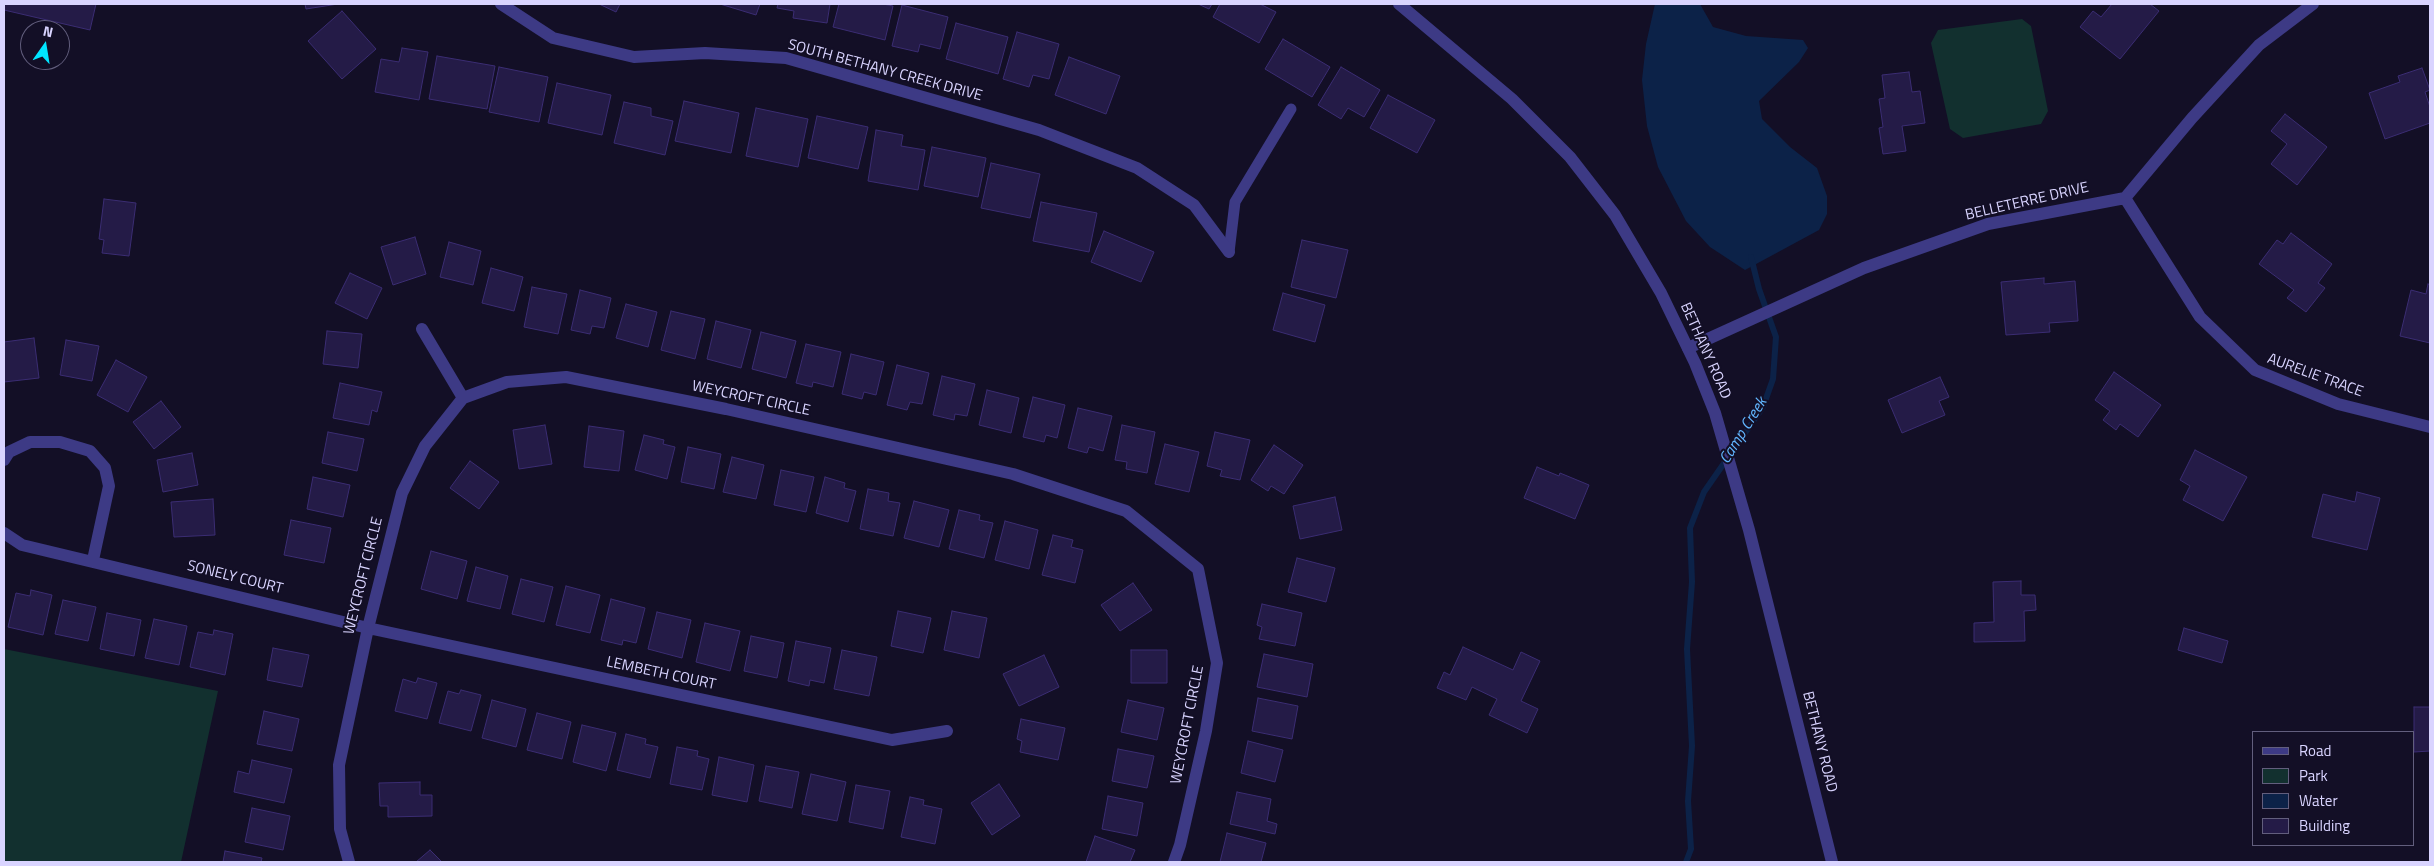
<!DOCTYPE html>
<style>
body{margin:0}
#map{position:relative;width:2434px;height:866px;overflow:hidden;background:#130f26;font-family:"Titillium Web",sans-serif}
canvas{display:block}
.frame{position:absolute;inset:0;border:5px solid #d9d4ff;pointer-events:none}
.legend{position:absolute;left:2252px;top:731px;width:162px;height:115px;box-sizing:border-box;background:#130f26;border:1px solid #625e7d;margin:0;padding:6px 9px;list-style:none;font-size:15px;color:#d9d4ff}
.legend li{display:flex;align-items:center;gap:10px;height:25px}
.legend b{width:25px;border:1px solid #625e7d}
.north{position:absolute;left:20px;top:20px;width:50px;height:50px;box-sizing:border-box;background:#130f26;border:1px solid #625e7d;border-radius:50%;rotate:13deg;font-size:14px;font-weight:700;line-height:20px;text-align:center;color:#d9d4ff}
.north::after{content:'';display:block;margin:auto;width:18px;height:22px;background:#00e5ff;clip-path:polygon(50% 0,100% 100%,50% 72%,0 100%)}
</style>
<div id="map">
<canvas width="2434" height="866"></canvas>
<div class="frame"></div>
<ul class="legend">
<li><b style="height:6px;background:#3d3a85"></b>Road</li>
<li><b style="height:14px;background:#12302f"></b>Park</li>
<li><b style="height:14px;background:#0c2248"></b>Water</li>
<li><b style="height:14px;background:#241b47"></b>Building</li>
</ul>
<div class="north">N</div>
</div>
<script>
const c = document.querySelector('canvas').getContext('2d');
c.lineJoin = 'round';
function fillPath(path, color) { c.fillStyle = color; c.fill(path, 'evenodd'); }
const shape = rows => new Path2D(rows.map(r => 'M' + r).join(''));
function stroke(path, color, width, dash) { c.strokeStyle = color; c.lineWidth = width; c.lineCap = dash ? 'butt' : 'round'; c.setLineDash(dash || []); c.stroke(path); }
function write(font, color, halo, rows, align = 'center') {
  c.font = font + ' "Titillium Web",sans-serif'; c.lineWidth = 4; c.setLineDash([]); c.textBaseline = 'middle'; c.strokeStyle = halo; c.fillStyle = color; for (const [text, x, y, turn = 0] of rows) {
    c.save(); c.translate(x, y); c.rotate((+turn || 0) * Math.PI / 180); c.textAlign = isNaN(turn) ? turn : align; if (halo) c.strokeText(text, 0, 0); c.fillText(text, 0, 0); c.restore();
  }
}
const green = shape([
 [2022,19,2031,26,2048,111,2041,124,1963,138,1950,129,1931,43,1938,30],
 [4,649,218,691,181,862,4,862]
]);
const water = shape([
 [1655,4,1700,4,1713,27,1746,36,1803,40,1808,48,1799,62,1759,101,1762,119,1790,147,1817,168,1827,196,1827,214,1819,230,1745,270,1710,247,1686,221,1658,167,1647,126,1642,80,1646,44]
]);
const stream = shape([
 [1686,862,1691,849,1688,801,1692,746,1687,649,1692,582,1690,528,1704,492,1763,407,1773,379,1776,337,1759,289,1751,257]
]);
const building = shape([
 [4,4,96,4,90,30,4,10,4,4],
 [305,4,338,4,306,9,305,4],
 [599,4,620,4,616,12,599,4],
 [720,4,760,4,756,15,720,4],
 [778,4,830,4,827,23,793,18,794,11,777,8,778,4],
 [839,4,883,4,893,6,885,40,833,27,839,4],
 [1198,4,1212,4,1209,9,1198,4],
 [1220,4,1260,4,1276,12,1259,43,1213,17,1220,4],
 [2112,4,2150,4,2159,11,2120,59,2080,27,2093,11,2101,17,2112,4],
 [902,5,948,17,940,49,920,44,918,52,892,46,902,5],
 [342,11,376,49,342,79,308,41,342,11],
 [956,23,1008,37,998,74,946,59,956,23],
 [1017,32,1059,44,1049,79,1033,75,1029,87,1003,79,1017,32],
 [1283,39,1330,67,1312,97,1265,69,1283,39],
 [402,48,428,52,419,100,375,92,381,59,399,62,402,48],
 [437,56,495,66,487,109,429,99,437,56],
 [1069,57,1120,76,1106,114,1055,95,1069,57],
 [499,67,548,77,539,122,489,112,499,67],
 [1341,67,1380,90,1364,117,1348,108,1341,119,1318,105,1341,67],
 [2422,68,2430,90,2425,92,2430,107,2430,123,2385,139,2369,93,2400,82,2398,76,2422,68],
 [1909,72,1912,92,1920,91,1925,123,1902,126,1906,151,1883,154,1879,128,1883,127,1879,99,1885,98,1882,75,1909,72],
 [557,83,611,95,602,135,548,123,557,83],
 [1388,95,1435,120,1417,153,1370,128,1388,95],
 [684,101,739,113,731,153,675,141,684,101],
 [624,102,651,108,651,116,673,121,665,155,614,143,624,102],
 [756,108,808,119,798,167,746,156,756,108],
 [2285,114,2327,147,2297,185,2271,164,2287,144,2271,131,2285,114],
 [817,116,868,127,858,169,808,158,817,116],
 [876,130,903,135,901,146,925,150,918,190,868,181,876,130],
 [932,147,986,158,978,197,924,186,932,147],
 [991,163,1040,174,1030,218,981,208,991,163],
 [104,199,136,203,129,256,102,253,104,240,99,239,104,199],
 [1041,202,1097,213,1089,252,1033,241,1041,202],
 [1104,231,1154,252,1141,282,1091,262,1104,231],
 [2291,233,2332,264,2318,283,2325,288,2306,312,2287,298,2294,290,2259,264,2277,240,2283,244,2291,233],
 [415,237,426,274,393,285,381,247,415,237],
 [1302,240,1348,250,1336,298,1291,287,1302,240],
 [449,242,481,251,473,285,440,277,449,242],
 [491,268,523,277,514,311,482,303,491,268],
 [350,273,382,288,367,319,335,303,350,273],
 [2044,278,2044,284,2075,281,2078,321,2049,323,2050,332,2006,335,2001,282,2044,278],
 [2428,284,2430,285,2430,343,2400,336,2411,290,2426,294,2428,284],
 [532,287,567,294,558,334,524,327,532,287],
 [580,290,611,298,604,328,592,326,590,334,571,330,580,290],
 [1283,293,1325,305,1315,342,1273,330,1283,293],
 [626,304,657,312,648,347,616,338,626,304],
 [671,311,705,319,695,359,661,350,671,311],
 [716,321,751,330,741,368,707,359,716,321],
 [327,331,362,334,358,368,323,364,327,331],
 [761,332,796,341,786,378,752,369,761,332],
 [34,338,39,378,4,382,4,342,34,338],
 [66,340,99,346,92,381,60,375,66,340],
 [806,344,841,352,833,387,813,382,812,387,796,383,806,344],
 [851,354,884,362,876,395,864,392,862,399,842,394,851,354],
 [116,360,147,377,128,412,97,395,116,360],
 [897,365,929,373,922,404,910,402,907,410,887,405,897,365],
 [2114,372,2161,405,2138,437,2120,424,2116,430,2103,420,2110,411,2095,400,2114,372],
 [942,376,975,384,967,416,955,414,954,420,933,415,942,376],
 [1940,377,1949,397,1939,401,1945,415,1902,433,1888,400,1940,377],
 [340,383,382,392,377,412,372,410,369,425,333,418,340,383],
 [987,390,1019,398,1011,433,979,425,987,390],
 [1033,397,1065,405,1057,438,1046,435,1044,442,1023,437,1033,397],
 [161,401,181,427,154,449,133,422,161,401],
 [1078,408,1112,416,1103,451,1089,447,1087,453,1068,448,1078,408],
 [545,425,552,464,519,469,513,430,545,425],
 [1122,425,1155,432,1147,473,1126,469,1127,462,1115,460,1122,425],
 [589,426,624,431,619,471,584,467,589,426],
 [328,432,364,439,357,471,322,463,328,432],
 [1215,432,1250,440,1240,480,1220,476,1222,470,1207,466,1215,432],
 [644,435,664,440,663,444,675,447,667,479,635,470,644,435],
 [1165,444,1199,452,1189,492,1155,484,1165,444],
 [1274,445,1303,465,1284,494,1271,486,1268,491,1251,480,1274,445],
 [688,447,721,454,714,489,681,482,688,447],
 [2195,450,2247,477,2223,521,2183,500,2190,486,2180,480,2195,450],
 [192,453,198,485,163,492,157,460,192,453],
 [732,457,764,465,756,499,723,492,732,457],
 [470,461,499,482,479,509,450,488,470,461],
 [1537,467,1559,476,1560,473,1589,485,1575,519,1524,498,1537,467],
 [781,470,814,477,806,512,774,505,781,470],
 [313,477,350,485,343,517,307,509,313,477],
 [825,477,845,483,844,488,856,491,848,522,816,513,825,477],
 [868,489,889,493,888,501,900,503,893,536,860,529,868,489],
 [2357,492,2380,498,2367,550,2312,537,2323,494,2355,502,2357,492],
 [1335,497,1342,530,1300,539,1293,506,1335,497],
 [213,499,215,535,174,537,171,502,213,499],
 [914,501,949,510,939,547,904,538,914,501],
 [959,510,980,515,979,520,993,523,984,558,949,549,959,510],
 [291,520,331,528,324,563,284,555,291,520],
 [1005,521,1038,530,1029,569,995,560,1005,521],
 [1053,535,1073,540,1071,547,1083,550,1075,583,1042,575,1053,535],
 [431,551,467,561,457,599,421,589,431,551],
 [1297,558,1335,568,1326,602,1288,592,1297,558],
 [476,567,508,576,500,609,467,601,476,567],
 [521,579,553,587,544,622,512,614,521,579],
 [2021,581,2021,595,2035,595,2036,610,2024,611,2025,641,1974,642,1974,623,1994,622,1993,582,2021,581],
 [1133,583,1152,610,1120,631,1101,605,1133,583],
 [566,586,600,595,590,633,556,625,566,586],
 [31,590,52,595,43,635,8,627,16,593,30,596,31,590],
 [611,599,645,608,636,643,623,640,622,645,601,640,611,599],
 [63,600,96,607,88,641,55,634,63,600],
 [1262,604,1302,613,1295,646,1259,639,1262,627,1257,625,1262,604],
 [898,611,931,618,923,653,891,646,898,611],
 [952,611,987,618,979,658,944,650,952,611],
 [657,612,691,620,682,658,648,649,657,612],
 [107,613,141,620,134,656,100,649,107,613],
 [154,619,187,626,179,665,145,658,154,619],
 [705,623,740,631,730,671,696,662,705,623],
 [2184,628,2228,641,2222,663,2178,650,2184,628],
 [214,630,233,634,225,675,190,667,198,632,213,635,214,630],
 [751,636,784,643,777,678,744,671,751,636],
 [796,641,831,648,824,683,810,680,809,686,788,681,796,641],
 [1463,647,1513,670,1521,652,1540,661,1521,701,1538,709,1527,733,1489,715,1497,699,1472,687,1466,700,1437,688,1444,672,1450,675,1463,647],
 [273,648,309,655,302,687,267,680,273,648],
 [842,650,877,657,869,696,834,689,842,650],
 [1131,650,1167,650,1167,683,1131,683,1131,650],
 [1264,654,1313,664,1307,697,1257,687,1264,654],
 [1044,655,1059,687,1019,706,1003,674,1044,655],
 [418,678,437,683,427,719,395,711,403,679,416,683,418,678],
 [461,690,481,695,471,731,439,723,448,691,459,694,461,690],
 [1258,698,1298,706,1292,739,1252,731,1258,698],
 [492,700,526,709,516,747,482,738,492,700],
 [1128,700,1164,708,1157,740,1121,732,1128,700],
 [2414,707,2430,707,2430,751,2414,752,2414,707],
 [264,711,299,719,292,751,257,744,264,711],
 [537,713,571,722,562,759,527,750,537,713],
 [1021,719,1065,728,1058,760,1020,752,1022,741,1017,739,1021,719],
 [582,725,616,733,606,771,573,762,582,725],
 [626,734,646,739,645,744,658,747,650,778,617,770,626,734],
 [1248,741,1283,750,1275,782,1241,773,1248,741],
 [677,747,698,751,697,756,709,759,702,790,670,784,677,747],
 [1118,749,1154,756,1147,788,1112,781,1118,749],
 [719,757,754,765,747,802,712,795,719,757],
 [252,760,292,769,284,803,234,792,238,771,249,774,252,760],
 [766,766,799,772,792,808,759,801,766,766],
 [811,774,846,782,837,821,802,814,811,774],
 [420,782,420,795,432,795,432,816,388,817,388,806,380,806,379,783,420,782],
 [999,784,1020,816,992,835,971,803,999,784],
 [856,785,890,791,883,829,849,822,856,785],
 [1237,792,1271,799,1267,821,1277,824,1275,834,1230,824,1237,792],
 [1108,796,1143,803,1137,836,1102,829,1108,796],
 [910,797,924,800,923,805,942,809,935,844,901,837,910,797],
 [252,808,290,816,283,850,245,842,252,808],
 [1227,833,1266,843,1261,862,1220,862,1227,833],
 [1095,836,1135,850,1130,862,1086,862,1095,836],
 [430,850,442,862,416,862,430,850],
 [225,851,262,858,261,862,223,862,225,851]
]);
const service = shape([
 [1229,252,1235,202,1291,109]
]);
const minor = shape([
 [501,4,553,38,634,57,705,53,786,58,1039,130,1137,168,1194,205,1229,252],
 [2125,198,2200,317,2255,370,2338,404,2430,427],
 [422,329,463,398],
 [1688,348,1864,268,1988,224,2125,198,2192,118,2259,45,2313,4],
 [4,460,9,452,30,442,60,442,90,451,105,468,109,486,93,560],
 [4,533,22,545,368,628,892,740,947,731],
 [349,862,340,829,339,765,368,628,402,493,425,446,463,398,507,382,566,377,726,409,1013,474,1126,511,1198,569,1217,663,1206,731,1180,845,1174,862]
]);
const tertiary = shape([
 [1399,4,1512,99,1570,157,1615,215,1661,293,1695,363,1715,413,1749,530,1832,862]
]);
const streetNames = [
 ["SOUTH BETHANY CREEK DRIVE",885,71,15],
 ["BELLETERRE DRIVE",2027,202,-13],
 ["BETHANY ROAD",1705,351,66],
 ["AURELIE TRACE",2315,376,20],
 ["WEYCROFT CIRCLE",751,399,12],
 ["WEYCROFT CIRCLE",364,576,-76],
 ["SONELY COURT",235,578,14],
 ["LEMBETH COURT",661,674,12],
 ["WEYCROFT CIRCLE",1188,725,-79],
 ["BETHANY ROAD",1819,742,76]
];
const waterNames = [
 ["Camp Creek",1744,431,-58]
];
fillPath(green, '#12302f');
fillPath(water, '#0c2248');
stroke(stream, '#0c2248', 6);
fillPath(building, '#241b47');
stroke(building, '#3b2d73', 1);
stroke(service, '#3d3a85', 11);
stroke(minor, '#3d3a85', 12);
stroke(tertiary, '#3d3a85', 12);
write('15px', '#d9d4ff', '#130f26', streetNames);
write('italic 16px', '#62b6ff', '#130f26', waterNames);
</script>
